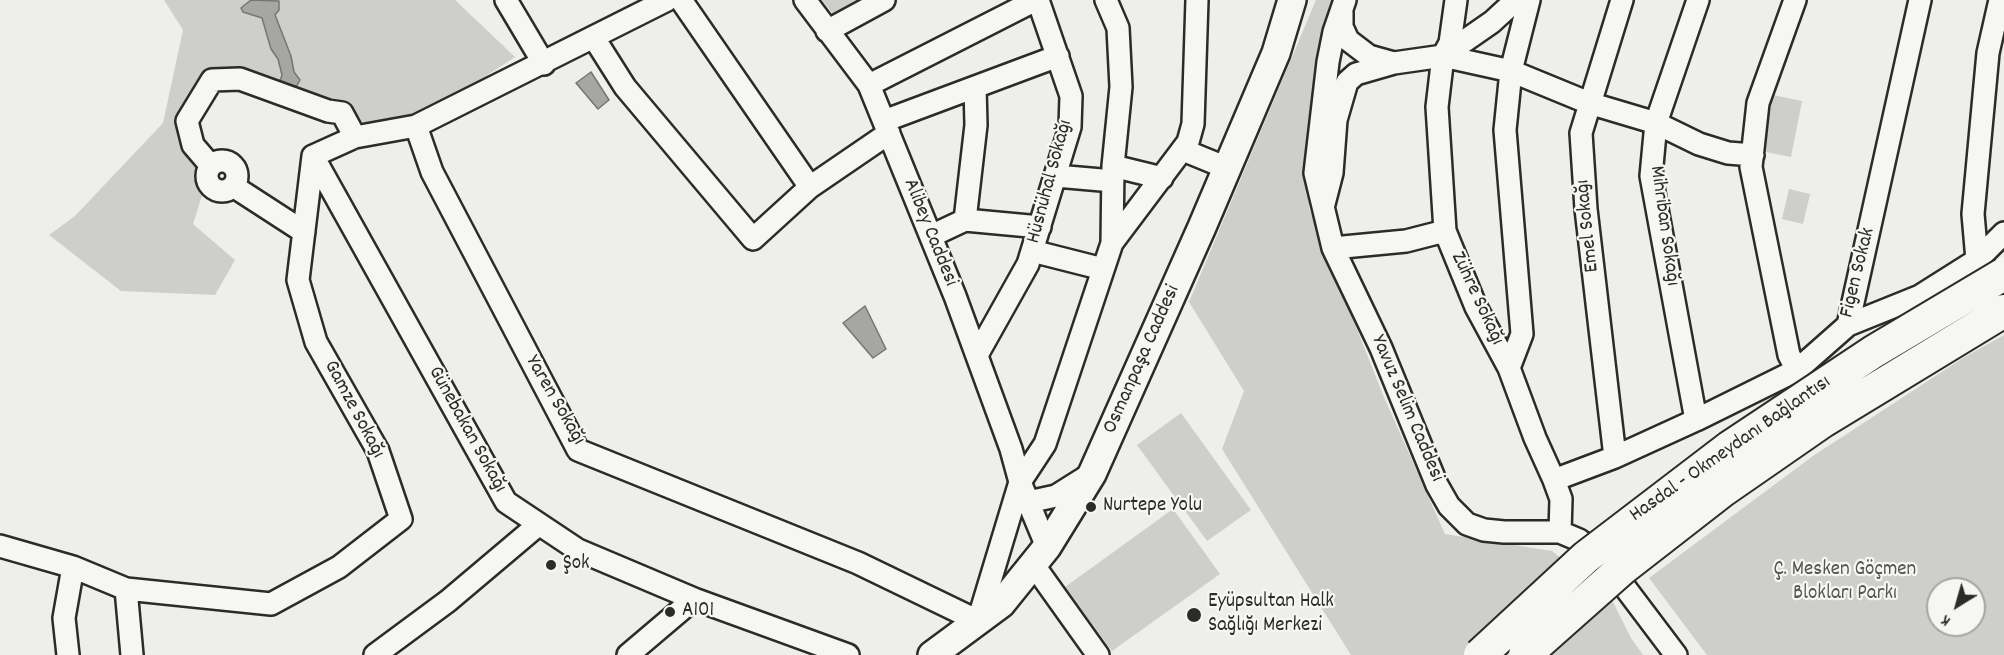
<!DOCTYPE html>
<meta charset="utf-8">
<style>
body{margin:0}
#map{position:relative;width:2004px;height:655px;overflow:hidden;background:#eeeeea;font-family:Dekko,sans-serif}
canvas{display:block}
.north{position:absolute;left:1926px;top:577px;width:60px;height:60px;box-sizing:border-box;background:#f6f6f2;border:2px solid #a5a5a2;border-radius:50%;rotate:217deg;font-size:16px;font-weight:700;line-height:24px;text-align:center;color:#2b2b2b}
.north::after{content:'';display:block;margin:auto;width:21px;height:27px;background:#2b2b2b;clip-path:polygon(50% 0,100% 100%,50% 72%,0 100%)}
</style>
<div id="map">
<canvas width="2004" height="655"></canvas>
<div class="north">K</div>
</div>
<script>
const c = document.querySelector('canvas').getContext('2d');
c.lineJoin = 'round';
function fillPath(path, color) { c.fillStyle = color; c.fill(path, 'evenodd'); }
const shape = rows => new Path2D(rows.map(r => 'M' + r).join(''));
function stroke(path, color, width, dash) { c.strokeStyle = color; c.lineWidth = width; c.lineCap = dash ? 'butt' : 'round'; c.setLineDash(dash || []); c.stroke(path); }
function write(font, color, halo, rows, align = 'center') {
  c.font = font + ' Dekko,sans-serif'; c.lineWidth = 4.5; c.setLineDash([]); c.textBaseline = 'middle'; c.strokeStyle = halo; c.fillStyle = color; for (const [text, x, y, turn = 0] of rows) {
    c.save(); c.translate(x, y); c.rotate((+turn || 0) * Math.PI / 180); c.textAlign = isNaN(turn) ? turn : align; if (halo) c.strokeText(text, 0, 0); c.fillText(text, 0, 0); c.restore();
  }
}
const green = shape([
 [164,0,455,0,515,57,436,109,367,123,211,74,183,114,205,165,205,186,193,224,235,260,215,295,121,291,49,235,75,216,163,123,183,30],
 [822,0,868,0,836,18],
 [1316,0,1338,0,1324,39,1309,208,1383,395,1445,534,1552,551,1612,600,1631,638,1643,655,1351,655,1222,449,1244,391,1189,302],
 [1773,95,1802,101,1791,157,1761,151],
 [1789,189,1810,194,1803,224,1782,219],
 [2004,335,2004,655,1707,655,1649,578,1813,456,1963,358],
 [1938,589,1974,589,1974,625,1938,625],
 [1181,413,1251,510,1207,541,1137,445],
 [1173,509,1220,574,1112,651,1065,587]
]);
const water = shape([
 [251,0,279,1,279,10,275,15,291,56,294,72,300,80,292,94,282,90,280,81,282,75,278,59,271,49,262,18,243,12,241,8,251,0],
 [591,72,609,100,598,109,576,83,591,72],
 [865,306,886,349,873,358,843,323,865,306]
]);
const minor = shape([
 [506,0,544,64],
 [681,0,810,187,889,133],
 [805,0,869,85,955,296,1011,449,1020,482,1047,547],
 [1345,0,1334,32,1328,62,1315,173,1333,248,1381,348,1437,485,1449,506,1467,524,1484,530,1504,532,1560,532,1579,540,1602,557,1676,655],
 [1456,0,1450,43,1443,56,1437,107,1445,231,1476,307,1509,368,1535,438,1554,480,1561,499,1560,532],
 [1795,0,1758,103,1751,167,1789,355,1797,370],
 [1342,12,1342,27,1348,40,1369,56,1394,63,1443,56,1492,22,1516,0],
 [827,31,884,0],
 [594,38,625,87,753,239,810,187],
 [1443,56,1511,71,1589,103,1656,123,1699,144,1728,153,1753,155],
 [869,85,1036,0],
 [884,121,1058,56],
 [416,126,667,0],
 [1183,150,1227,168],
 [313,156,355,137,416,126,432,172,578,450,858,563,978,621,1020,482,1045,444,1112,243,1113,166,1121,87,1118,28,1106,0],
 [313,156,506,502,578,550,694,599,848,655],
 '207 176a15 15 0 1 1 30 0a15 15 0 1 1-30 0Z',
 [211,166,193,145,187,121,212,80,240,79,328,111,342,113,355,137],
 [1113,166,1162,178],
 [1056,176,1113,181],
 [233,186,304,232],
 [1324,204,1332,173,1336,120,1347,82,1356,74,1394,63],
 [965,220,1040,227],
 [931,236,965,220,976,125,975,87],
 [1112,243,1188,142,1193,124,1197,0],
 [1333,248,1406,241,1445,231],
 [1032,251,1103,269],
 [1977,260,1973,214,1988,53,2000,0],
 [1848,325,1920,296,1977,260,2004,233],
 [977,355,1028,264,1070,127,1071,96,1038,0],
 [1509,368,1522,334,1505,130,1511,71,1529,0],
 [1696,420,1651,176,1656,123,1698,0],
 [1615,457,1586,209,1581,133,1622,0],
 [1554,480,1615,457,1696,420,1797,370,1848,325,1920,0],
 [1028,502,1056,496,1091,474],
 [0,546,73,567,126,589,271,604,339,567,401,519,378,451,316,342,298,280,313,156],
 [1033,564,1098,655],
 [126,589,132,655],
 [68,655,64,618,73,567],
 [375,655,448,601,538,525],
 [628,655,694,599]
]);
const major = shape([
 [932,655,1001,604,1047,547,1092,474,1202,227,1276,53,1292,0]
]);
const highwayBridge = shape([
 [1480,655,1586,557,1730,447,1873,352,2004,274],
 [1525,655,1623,568,1722,491,1823,421,2004,311]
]);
const markers = [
 [1091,507,6,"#2b2b2b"],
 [551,565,6,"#2b2b2b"],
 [670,612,6,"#2b2b2b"],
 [1194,615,8,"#2b2b2b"]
];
const streetNames = [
 ["Hüsnühal Sokağı",1051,182,-75],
 ["Emel Sokağı",1589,226,-96],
 ["Mihriban Sokağı",1663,226,82],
 ["Alibey Caddesi",929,233,68],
 ["Figen Sokak",1859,273,-76],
 ["Zühre Sokağı",1476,299,65],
 ["Osmanpaşa Caddesi",1143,360,-66],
 ["Yaren Sokağı",554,401,60],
 ["Yavuz Selim Caddesi",1406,409,67],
 ["Gamze Sokağı",353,410,62],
 ["Günebakan Sokağı",466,430,61],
 ["Hasdal - Okmeydanı Bağlantısı",1731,450,-35]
];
const poiNames = [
 ["Nurtepe Yolu",1103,507],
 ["Şok",563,565],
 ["Eyüpsultan Halk",1208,603],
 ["Sağlığı Merkezi",1208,627],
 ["A101",682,612]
];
const parkNames = [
 ["Ç. Mesken Göçmen",1845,571],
 ["Blokları Parkı",1845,595]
];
fillPath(green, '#cececa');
fillPath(water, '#a6a6a3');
stroke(water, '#757573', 1.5);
stroke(minor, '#2b2b2b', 26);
stroke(major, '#2b2b2b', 32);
stroke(minor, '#f6f6f2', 21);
stroke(major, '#f6f6f2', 27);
stroke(highwayBridge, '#2b2b2b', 36, []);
stroke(highwayBridge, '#f6f6f2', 32);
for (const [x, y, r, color] of markers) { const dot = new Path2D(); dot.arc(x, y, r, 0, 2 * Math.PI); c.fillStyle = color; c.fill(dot); stroke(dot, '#f6f6f2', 2); }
write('21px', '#2b2b2b', '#f6f6f2', streetNames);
write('21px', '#2b2b2b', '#f6f6f2', poiNames, 'left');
write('21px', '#545453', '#f6f6f2', parkNames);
</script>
